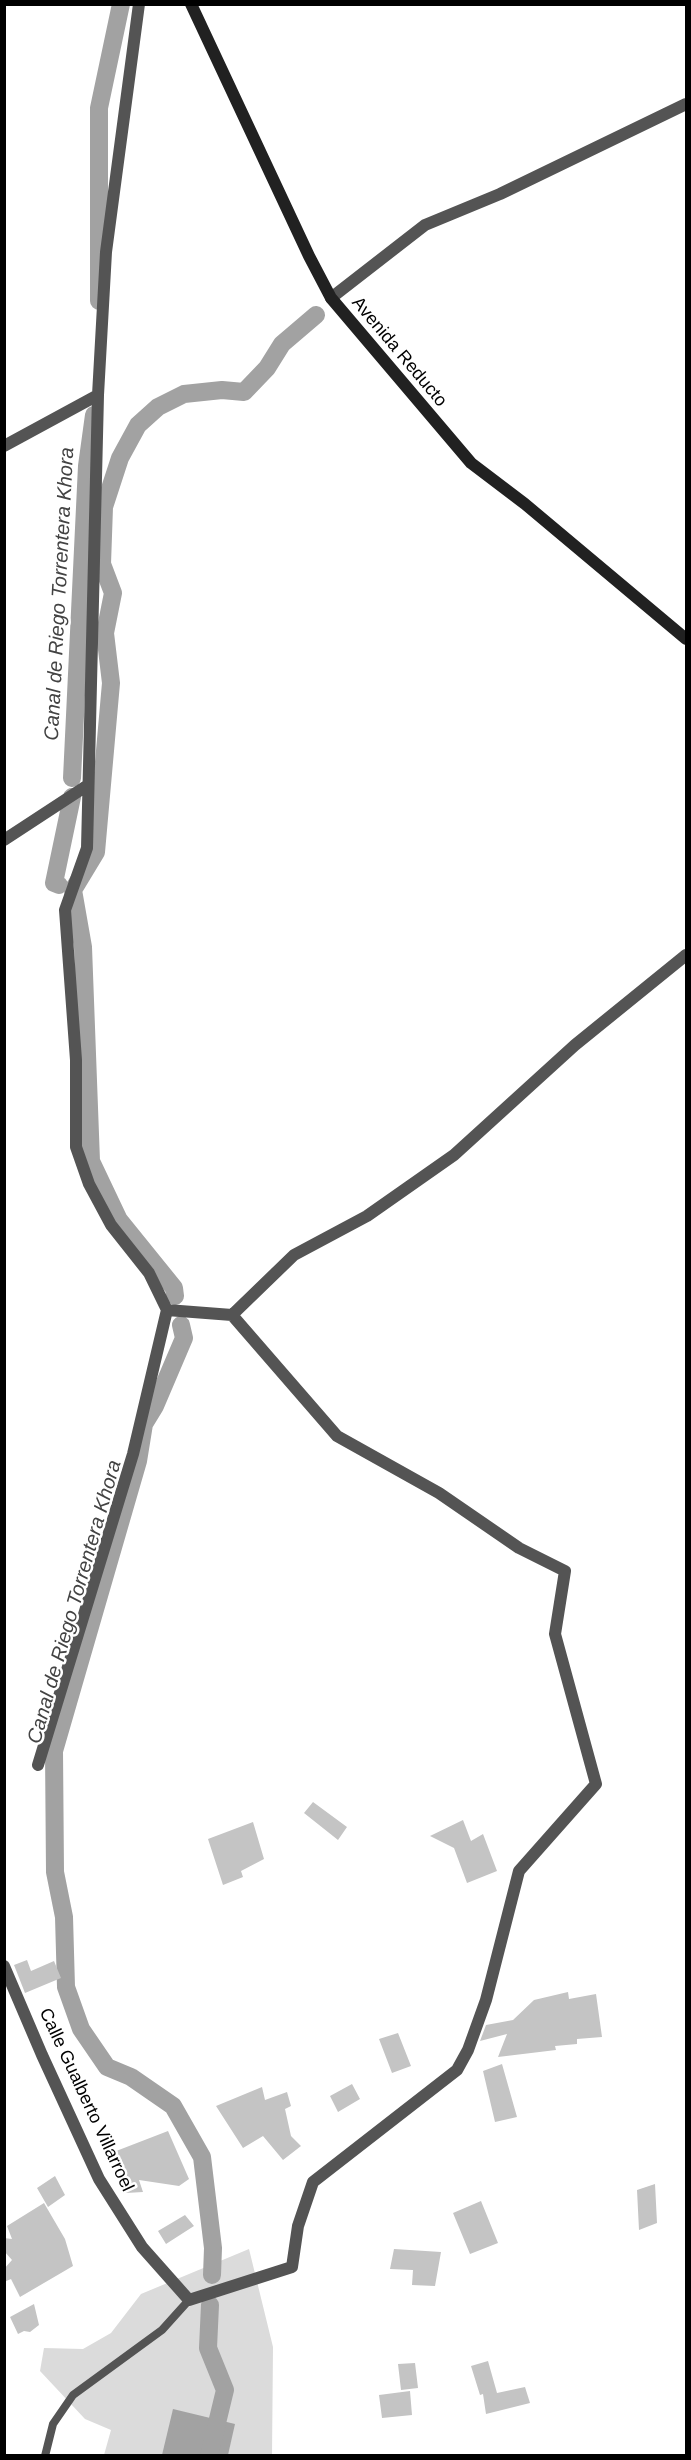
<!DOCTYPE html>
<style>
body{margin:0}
#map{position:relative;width:691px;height:2460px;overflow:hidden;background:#fff;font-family:Arial,sans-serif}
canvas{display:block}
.frame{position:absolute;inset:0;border:6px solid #000;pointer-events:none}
</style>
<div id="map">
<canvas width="691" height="2460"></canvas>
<div class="frame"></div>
</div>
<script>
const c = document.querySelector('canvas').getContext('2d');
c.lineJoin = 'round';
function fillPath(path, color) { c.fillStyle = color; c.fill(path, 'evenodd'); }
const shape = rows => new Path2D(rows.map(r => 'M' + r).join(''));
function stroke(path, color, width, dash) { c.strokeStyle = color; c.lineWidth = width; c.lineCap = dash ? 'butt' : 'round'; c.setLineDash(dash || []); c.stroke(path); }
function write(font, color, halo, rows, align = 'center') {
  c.font = font + ' Arial,sans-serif'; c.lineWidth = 5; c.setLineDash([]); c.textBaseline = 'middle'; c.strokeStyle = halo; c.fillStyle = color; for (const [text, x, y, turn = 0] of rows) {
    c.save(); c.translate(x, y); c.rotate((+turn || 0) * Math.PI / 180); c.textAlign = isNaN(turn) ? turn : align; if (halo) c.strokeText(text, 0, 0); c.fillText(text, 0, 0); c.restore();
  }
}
const green = shape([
 [249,2249,273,2347,272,2455,104,2455,111,2430,85,2419,40,2371,44,2348,83,2349,111,2333,141,2294]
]);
const water = shape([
 [173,2409,235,2424,228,2455,162,2455]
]);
const canal = shape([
 [99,301,99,108,121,4],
 [72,778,87,466,94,415],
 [59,885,54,883,72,797],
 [175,1296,174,1288,119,1220,91,1161,83,947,73,890,96,852,111,683,105,633,113,593,102,564,104,507,120,458,138,425,158,407,184,394,222,390,244,392,267,368,282,344,316,315],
 [181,1325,184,1338,155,1406,144,1424,138,1461,54,1751,55,1872,64,1917,66,1987,81,2029,107,2067,131,2077,173,2106,202,2157,213,2248,212,2275],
 [209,2456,225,2390,208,2348,210,2305]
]);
const building = shape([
 [313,1802,347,1827,338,1840,304,1813],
 [463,1820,471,1841,483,1834,497,1871,467,1883,454,1848,430,1836],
 [253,1822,264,1859,241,1871,243,1877,223,1885,208,1839],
 [27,1960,31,1971,54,1961,61,1978,25,1993,14,1965],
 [568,1992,569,1999,596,1994,602,2037,577,2039,577,2044,555,2046,556,2050,498,2057,507,2034,480,2041,486,2025,513,2020,534,2000],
 [398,2033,411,2066,392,2073,379,2039],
 [502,2064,517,2117,495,2122,483,2071],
 [352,2084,360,2099,338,2112,330,2096],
 [262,2087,265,2100,287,2092,291,2106,285,2109,291,2136,301,2146,283,2160,263,2136,243,2148,216,2106],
 [168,2131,189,2179,179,2186,139,2180,143,2192,126,2193,111,2153],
 [55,2176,65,2195,48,2207,37,2188],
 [655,2184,657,2223,639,2230,637,2190],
 [481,2201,498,2243,470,2254,453,2213],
 [44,2203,65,2239,73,2266,20,2297,11,2279,4,2282,4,2269,12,2260,4,2251,4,2238,12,2239,7,2226],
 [185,2215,194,2226,166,2244,158,2231],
 [394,2249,441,2252,435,2286,412,2285,413,2270,390,2269],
 [34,2304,39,2325,30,2332,24,2331,18,2334,10,2317],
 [488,2361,497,2393,525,2387,530,2403,486,2414,483,2394,480,2395,471,2366],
 [415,2363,418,2388,401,2390,398,2364],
 [410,2391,412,2415,382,2418,379,2395]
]);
const service = shape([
 [45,2456,53,2424,73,2395,162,2330,189,2300]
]);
const minor = shape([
 [331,298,425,225,500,194,686,104],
 [4,446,98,395],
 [4,840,88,785],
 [232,1315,294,1255,367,1216,454,1155,575,1045,686,955],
 [38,1765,133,1454,167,1310,149,1273,111,1225,89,1184,76,1147,76,1060,65,910,87,848,98,395,106,252,139,4],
 [4,1966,42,2055,99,2179,142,2247,189,2300,292,2267,298,2226,313,2182,457,2070,468,2050,486,2000,519,1871,596,1784,555,1634,565,1571,519,1548,439,1493,337,1436,232,1315,167,1310]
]);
const secondary = shape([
 [191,4,309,256,331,298,471,463,525,504,686,639]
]);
const streetNames = [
 ["Avenida Reducto",399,352,50],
 ["Calle Gualberto Villarroel",86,2100,65]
];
const waterNames = [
 ["Canal de Riego Torrentera Khora",60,594,-87],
 ["Canal de Riego Torrentera Khora",75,1602,-74]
];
fillPath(green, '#dbdbdb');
fillPath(water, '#a2a2a2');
stroke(canal, '#a2a2a2', 18);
fillPath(building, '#c4c4c4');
stroke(service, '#545454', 8);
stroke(minor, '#545454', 12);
stroke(secondary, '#212121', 12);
write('18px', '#000', '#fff', streetNames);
write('italic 20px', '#434343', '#fff', waterNames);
</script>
